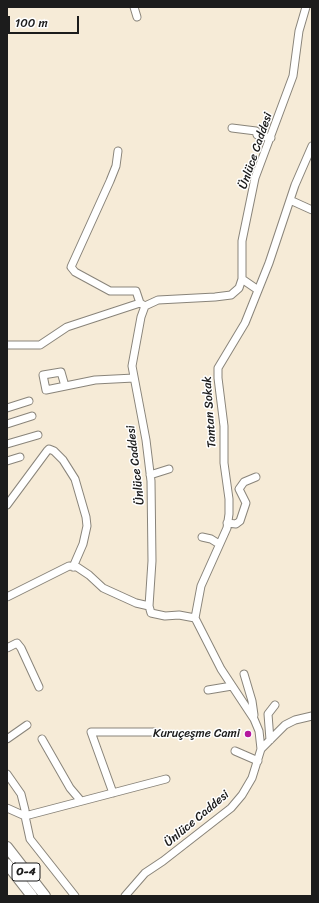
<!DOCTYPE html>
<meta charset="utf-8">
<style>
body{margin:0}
#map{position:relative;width:319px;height:903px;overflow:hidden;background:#f6ebd7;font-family:Sriracha,sans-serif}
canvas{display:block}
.frame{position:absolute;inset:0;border:8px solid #1c1c1c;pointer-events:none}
.scale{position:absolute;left:8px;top:16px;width:71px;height:18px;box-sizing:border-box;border:2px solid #1c1c1c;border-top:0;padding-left:5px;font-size:12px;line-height:14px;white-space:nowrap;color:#1c1c1c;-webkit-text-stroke:3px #fff;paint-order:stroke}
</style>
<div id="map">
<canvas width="319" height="903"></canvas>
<div class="frame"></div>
<div class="scale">100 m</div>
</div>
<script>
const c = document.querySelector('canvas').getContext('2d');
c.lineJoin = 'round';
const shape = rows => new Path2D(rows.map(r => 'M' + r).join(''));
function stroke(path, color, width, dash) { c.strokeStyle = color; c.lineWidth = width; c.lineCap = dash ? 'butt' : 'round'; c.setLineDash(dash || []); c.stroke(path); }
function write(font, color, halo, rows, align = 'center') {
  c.font = font + ' Sriracha,sans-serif'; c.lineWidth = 3; c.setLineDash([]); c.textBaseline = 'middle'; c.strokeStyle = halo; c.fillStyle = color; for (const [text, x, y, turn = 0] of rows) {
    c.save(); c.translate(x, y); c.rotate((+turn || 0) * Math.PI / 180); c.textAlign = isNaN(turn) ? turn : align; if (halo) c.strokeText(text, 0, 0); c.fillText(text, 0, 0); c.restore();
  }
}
const minor = shape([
 [134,7,137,17],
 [232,128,256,131,257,135,271,138],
 [118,151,116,166,110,181,71,267,75,272,110,291,136,291,140,303,145,306],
 [290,200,312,210],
 [242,279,258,290],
 [7,345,40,345,67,327,140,303],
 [65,386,61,372,43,375,46,390,95,380,134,378],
 [7,408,29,401],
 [7,424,32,416],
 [7,444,38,435],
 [7,461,20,457],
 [150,475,169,469],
 [7,505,47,451,49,449,54,451,63,460,75,479,86,517,87,526,83,544,73,567],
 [227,523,236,524,240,521,246,503,239,489,244,482,256,477],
 [202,537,211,539,219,544],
 [7,597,69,566,77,567,89,575,103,588,136,603,149,606],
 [195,618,201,586,227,528,229,514,229,499,224,463,224,426,218,378,218,368,245,323,269,263,295,185,312,146],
 [7,648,17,643,21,648,39,687],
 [244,674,252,701,254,715],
 [208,690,232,686],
 [7,739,27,725],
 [42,739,70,788,81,801],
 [270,740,268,714,275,705],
 [261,749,285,725,295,720,312,716],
 [235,751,258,761],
 [7,774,21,794,25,810,25,816,166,779],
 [113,793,91,732,154,732],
 [7,808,25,816,30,839,75,896],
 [125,896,145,873,163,861,231,808,242,795,252,778,261,749,259,731,254,719,221,669,195,618,179,615,165,616,151,613,149,606,152,561,151,481,146,440,132,366,141,317,145,306,158,300,215,297,231,295,239,288,242,279,242,241,255,178,293,76,299,31,306,7]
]);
const highway = shape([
 [7,847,45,896],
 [7,864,32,896]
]);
const markers = [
 [248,734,4,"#b5179e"]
];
const shields = [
 [26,872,28]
];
const shieldNames = [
 ["O-4",26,872]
];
const streetNames = [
 ["Ünlüce Caddesi",256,151,-71],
 ["Tantan Sokak",210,412,-94],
 ["Ünlüce Caddesi",136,465,-97],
 ["Ünlüce Caddesi",197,819,-40]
];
const poiNames = [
 ["Kuruçeşme Cami",240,734]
];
stroke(minor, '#89847a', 9);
stroke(highway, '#89847a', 12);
stroke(minor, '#fff', 7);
stroke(highway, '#fff', 10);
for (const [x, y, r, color] of markers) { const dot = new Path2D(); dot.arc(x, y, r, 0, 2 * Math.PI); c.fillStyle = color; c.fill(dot); stroke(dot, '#fff', 1.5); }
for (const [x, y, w] of shields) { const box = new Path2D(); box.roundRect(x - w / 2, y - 9, w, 18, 3); c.fillStyle = '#fff'; c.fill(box); stroke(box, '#1c1c1c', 1); }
write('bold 11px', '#1c1c1c', null, shieldNames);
write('12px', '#1c1c1c', '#fff', streetNames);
write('12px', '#1c1c1c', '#fff', poiNames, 'right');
</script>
